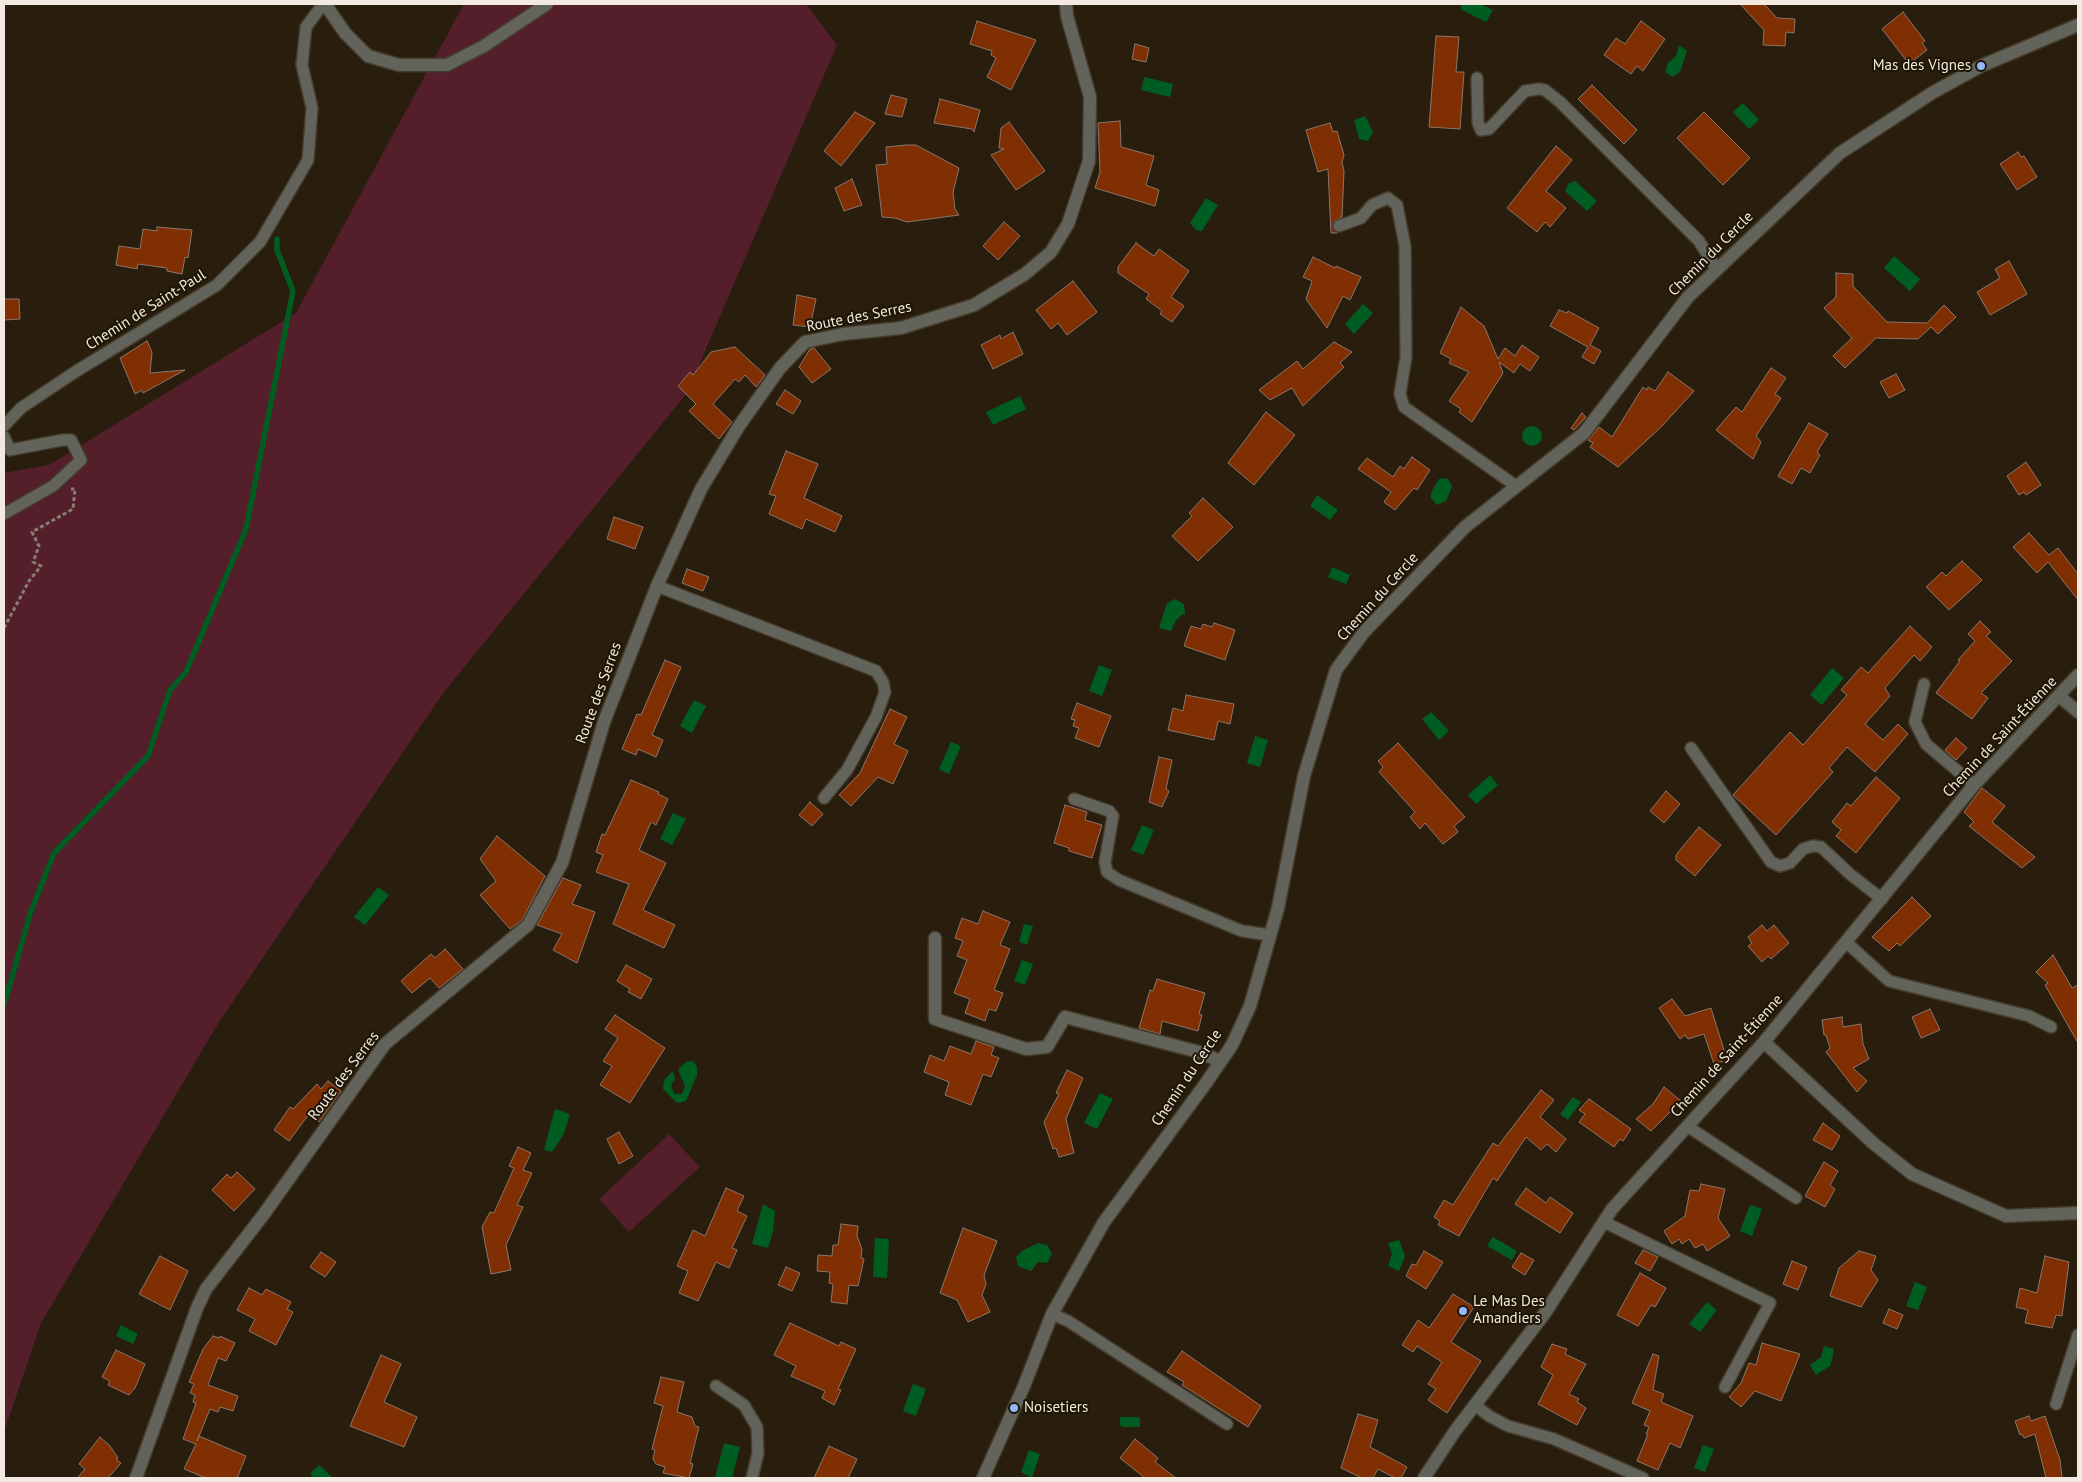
<!DOCTYPE html>
<meta charset="utf-8">
<style>
body{margin:0}
#map{position:relative;width:2082px;height:1482px;overflow:hidden;background:#291e0e;font-family:"PT Sans",sans-serif}
canvas{display:block}
.frame{position:absolute;inset:0;border:5px solid #f2eae0;pointer-events:none}
</style>
<div id="map">
<canvas width="2082" height="1482"></canvas>
<div class="frame"></div>
</div>
<script>
const c = document.querySelector('canvas').getContext('2d');
c.lineJoin = 'round';
function fillPath(path, color) { c.fillStyle = color; c.fill(path, 'evenodd'); }
const shape = rows => new Path2D(rows.map(r => 'M' + r).join(''));
function stroke(path, color, width, dash) { c.strokeStyle = color; c.lineWidth = width; c.lineCap = dash ? 'butt' : 'round'; c.setLineDash(dash || []); c.stroke(path); }
function write(font, color, halo, rows, align = 'center') {
  c.font = font + ' "PT Sans",sans-serif'; c.lineWidth = 4; c.setLineDash([]); c.textBaseline = 'middle'; c.strokeStyle = halo; c.fillStyle = color; for (const [text, x, y, turn = 0] of rows) {
    c.save(); c.translate(x, y); c.rotate((+turn || 0) * Math.PI / 180); c.textAlign = isNaN(turn) ? turn : align; if (halo) c.strokeText(text, 0, 0); c.fillText(text, 0, 0); c.restore();
  }
}
const green = shape([
 [464,4,806,4,837,45,687,393,444,692,219,1022,41,1323,4,1432,4,473,49,465,296,313],
 [669,1134,700,1167,629,1232,599,1199]
]);
const water = shape([
 [1462,4,1480,4,1493,10,1486,22,1460,9],
 [1679,45,1687,51,1680,72,1673,77,1665,72,1668,63,1676,56],
 [1144,77,1173,84,1170,97,1141,90],
 [1743,103,1759,120,1749,129,1733,112],
 [1365,116,1373,132,1368,141,1359,139,1354,120],
 [1575,181,1597,201,1587,211,1565,191,1569,183],
 [1206,198,1218,205,1202,231,1196,230,1190,223],
 [1894,256,1920,279,1910,291,1884,268],
 [1363,304,1373,313,1354,334,1345,324],
 [1020,396,1026,409,993,425,986,412],
 '1522 436a10 10 0 1 1 20 0a10 10 0 1 1-20 0Z',
 [1447,478,1452,486,1451,489,1446,501,1437,505,1431,498,1431,493,1439,479],
 [1317,495,1338,510,1330,520,1310,506],
 [1332,567,1350,575,1346,584,1328,577],
 [1175,599,1184,604,1185,614,1183,614,1176,620,1171,631,1159,628,1167,603],
 [1099,665,1112,670,1102,696,1089,691],
 [1832,668,1844,678,1822,705,1810,695],
 [694,700,706,706,692,733,680,726],
 [1431,712,1449,731,1439,740,1422,719],
 [1255,736,1268,740,1260,767,1247,763],
 [951,742,961,746,949,774,939,769],
 [1490,775,1498,785,1476,804,1468,795],
 [673,813,686,819,672,845,660,839],
 [1142,825,1154,830,1143,855,1131,850],
 [378,887,389,895,365,925,354,917],
 [1024,924,1033,926,1027,945,1019,942],
 [1022,960,1033,964,1025,985,1014,981],
 [693,1061,697,1067,697,1075,686,1101,677,1103,663,1089,664,1080,673,1071,675,1079,671,1085,674,1094,682,1094,685,1086,678,1070,686,1062],
 [1100,1093,1113,1099,1097,1129,1084,1123],
 [1573,1097,1581,1102,1568,1120,1560,1114],
 [555,1109,570,1114,564,1134,552,1152,544,1150],
 [763,1204,775,1211,773,1232,768,1248,752,1244],
 [1750,1205,1762,1209,1752,1236,1740,1231],
 [1493,1237,1517,1251,1512,1260,1487,1246],
 [875,1238,889,1239,887,1278,873,1277],
 [1399,1240,1405,1256,1399,1271,1388,1266,1392,1254,1388,1243],
 [1038,1243,1047,1245,1052,1254,1047,1263,1038,1262,1031,1271,1018,1266,1016,1257,1022,1251],
 [1915,1282,1927,1287,1918,1310,1906,1306],
 [1707,1302,1717,1310,1700,1332,1689,1324],
 [121,1325,138,1334,133,1344,116,1336],
 [1824,1346,1834,1349,1832,1360,1830,1366,1816,1375,1810,1365,1821,1357],
 [913,1384,926,1389,916,1416,903,1411],
 [1120,1417,1138,1417,1140,1418,1140,1427,1122,1427,1120,1425],
 [724,1443,740,1447,732,1478,715,1478],
 [1703,1445,1714,1449,1705,1472,1694,1468],
 [1029,1450,1040,1454,1032,1478,1021,1472],
 [319,1465,333,1478,315,1478,310,1474]
]);
const stream = shape([
 [4,1005,30,914,54,853,148,756,170,690,186,672,246,529,293,291,277,250,277,239]
]);
const building = shape([
 [1740,4,1764,4,1777,18,1795,19,1794,33,1786,32,1785,46,1763,45,1764,30,1740,4],
 [1903,12,1925,41,1922,43,1927,50,1909,64,1882,29,1903,12],
 [977,21,1036,40,1011,90,987,77,996,58,991,55,992,51,970,44,977,21],
 [1641,21,1665,39,1643,71,1637,66,1631,74,1604,55,1616,38,1625,44,1641,21],
 [1436,36,1459,37,1456,72,1464,72,1460,129,1429,127,1436,36],
 [1135,44,1149,48,1146,62,1132,59,1135,44],
 [1592,85,1637,130,1624,144,1578,99,1592,85],
 [891,95,907,99,902,117,885,114,891,95],
 [940,99,980,110,974,132,972,129,934,123,940,99],
 [855,112,875,123,841,166,824,151,855,112],
 [1704,112,1750,158,1723,185,1677,138,1704,112],
 [1120,121,1121,147,1154,156,1146,185,1159,190,1155,206,1095,188,1100,172,1098,123,1120,121],
 [1009,122,1045,171,1016,190,991,155,1004,149,999,148,1001,128,1009,122],
 [1330,123,1333,132,1337,131,1344,155,1342,162,1344,171,1342,217,1334,221,1332,225,1337,233,1331,233,1328,169,1318,172,1306,130,1330,123],
 [907,145,916,145,959,168,953,192,955,209,959,215,907,222,895,218,882,217,876,165,887,164,886,147,907,145],
 [1556,146,1572,160,1546,191,1566,208,1550,227,1545,222,1537,232,1507,208,1556,146],
 [2018,152,2021,157,2024,156,2037,177,2017,190,2000,164,2018,152],
 [852,179,862,205,844,211,835,188,852,179],
 [1004,222,1020,236,998,260,983,246,1004,222],
 [157,227,192,230,188,258,185,257,182,274,167,271,167,268,138,264,137,269,116,265,119,246,140,249,143,229,157,231,157,227],
 [1136,243,1154,256,1159,249,1189,271,1171,297,1184,306,1172,322,1160,314,1162,311,1146,299,1149,294,1118,273,1118,267,1136,243],
 [1313,257,1335,268,1336,266,1361,277,1350,300,1343,296,1327,328,1306,299,1312,281,1303,277,1313,257],
 [2009,261,2027,294,1990,315,1977,292,2000,278,1995,269,2009,261],
 [1836,273,1853,274,1853,286,1887,322,1927,323,1944,305,1956,317,1938,334,1931,327,1918,339,1876,338,1845,368,1833,356,1852,338,1824,308,1836,297,1836,273],
 [1073,281,1097,312,1067,335,1058,323,1051,329,1036,310,1073,281],
 [797,295,816,299,810,327,793,325,797,295],
 [4,299,19,299,20,319,4,320,4,299],
 [1461,307,1484,326,1498,359,1505,348,1515,356,1522,345,1539,357,1530,371,1520,364,1514,373,1499,362,1503,373,1472,422,1459,412,1461,409,1449,401,1469,372,1449,363,1451,359,1440,353,1461,307],
 [1559,310,1567,313,1568,311,1599,328,1590,345,1601,351,1594,364,1582,357,1588,347,1550,326,1559,310],
 [1013,332,1023,354,993,369,981,345,1000,335,1001,339,1013,332],
 [147,341,152,352,150,373,185,370,143,393,142,390,135,394,120,358,147,341],
 [1334,342,1352,352,1340,363,1344,367,1303,406,1292,388,1270,400,1259,390,1297,361,1303,369,1334,342],
 [735,347,765,375,756,387,745,375,739,382,735,379,713,404,732,422,719,439,689,411,696,404,678,386,690,372,693,375,711,352,735,347],
 [814,348,831,369,812,383,799,367,810,349,814,348],
 [1771,368,1786,378,1775,394,1781,398,1756,436,1761,442,1753,459,1716,430,1736,407,1742,412,1771,368],
 [1668,372,1694,391,1662,426,1618,467,1590,447,1593,443,1588,440,1599,427,1612,437,1643,387,1647,390,1648,387,1655,391,1668,372],
 [1896,374,1905,390,1889,398,1880,382,1896,374],
 [785,390,801,401,793,414,776,404,785,390],
 [1266,412,1295,435,1254,485,1228,463,1266,412],
 [1582,413,1586,417,1574,430,1571,428,1582,413],
 [1809,423,1828,434,1817,452,1820,455,1810,473,1801,468,1792,484,1778,476,1809,423],
 [786,451,818,464,804,498,842,516,835,532,806,519,802,529,769,514,776,496,769,494,786,451],
 [1412,457,1430,470,1417,490,1414,488,1395,510,1384,502,1391,492,1358,469,1367,458,1393,477,1400,466,1404,469,1412,457],
 [2026,462,2041,485,2026,495,2024,492,2019,495,2007,476,2026,462],
 [1203,498,1233,527,1198,561,1172,536,1192,516,1189,513,1203,498],
 [614,517,643,527,635,549,607,539,614,517],
 [2029,533,2049,555,2058,548,2078,574,2078,600,2048,562,2037,573,2013,547,2029,533],
 [1962,561,1982,580,1949,610,1926,587,1942,572,1946,576,1962,561],
 [687,569,709,577,703,591,682,583,687,569],
 [1980,621,1991,632,1986,636,2012,661,1981,693,1988,698,1972,719,1936,693,1960,661,1958,660,1975,641,1968,634,1980,621],
 [1214,623,1235,630,1225,660,1184,646,1191,626,1201,629,1203,624,1212,627,1214,623],
 [1910,626,1932,647,1920,661,1914,655,1885,688,1890,696,1865,724,1883,740,1898,724,1908,734,1875,772,1847,747,1829,768,1833,772,1776,835,1733,795,1790,732,1803,745,1847,695,1841,690,1861,667,1868,673,1910,626],
 [665,660,681,667,652,735,663,740,656,757,638,749,636,755,622,749,637,714,641,715,665,660],
 [1186,695,1234,704,1230,724,1218,721,1214,740,1168,730,1173,708,1183,711,1186,695],
 [1077,703,1111,716,1099,747,1075,738,1079,728,1073,726,1075,720,1071,719,1077,703],
 [890,709,907,717,894,744,908,751,893,784,878,777,851,806,839,795,860,773,890,709],
 [1956,738,1967,748,1956,760,1945,750,1956,738],
 [1398,743,1465,817,1454,826,1458,832,1443,844,1425,823,1420,829,1410,817,1415,812,1379,772,1383,767,1378,761,1398,743],
 [1159,757,1172,760,1166,789,1169,791,1162,807,1149,802,1159,757],
 [1876,777,1900,798,1856,853,1836,836,1841,830,1832,822,1847,803,1851,806,1876,777],
 [631,780,659,792,658,794,668,799,656,825,651,822,639,850,666,863,643,910,675,925,664,948,613,924,629,884,596,872,603,855,596,852,602,834,605,835,631,780],
 [1982,788,2005,806,1992,822,2035,857,2022,868,1969,826,1974,822,1964,812,1982,788],
 [1666,791,1680,804,1664,823,1650,811,1666,791],
 [810,802,823,814,812,826,799,815,810,802],
 [1065,805,1087,812,1085,820,1102,825,1092,858,1069,851,1069,848,1054,843,1065,805],
 [1699,827,1721,845,1695,876,1676,860,1676,855,1699,827],
 [497,836,545,876,522,920,510,929,480,895,496,881,480,859,497,836],
 [563,878,581,885,572,904,595,912,577,963,553,950,562,934,537,925,563,878],
 [1912,897,1931,916,1900,946,1897,943,1889,951,1872,937,1912,897],
 [983,911,1010,922,1000,945,1010,949,994,990,1003,993,996,1011,989,1009,985,1021,965,1013,970,999,954,993,967,960,957,956,963,941,955,938,962,918,978,924,983,911],
 [1762,925,1767,931,1774,925,1789,943,1771,959,1768,956,1762,962,1748,946,1752,943,1748,937,1762,925],
 [445,949,463,969,439,988,430,978,412,993,401,981,431,954,435,958,445,949],
 [2053,955,2072,988,2078,985,2078,1043,2045,985,2048,983,2036,972,2053,955],
 [626,965,652,979,641,999,628,992,630,989,617,981,626,965],
 [1157,979,1205,993,1199,1014,1202,1015,1198,1031,1162,1021,1160,1034,1139,1028,1150,990,1153,991,1157,979],
 [1672,999,1685,1016,1711,1008,1727,1060,1714,1064,1704,1034,1688,1039,1685,1035,1680,1039,1659,1008,1672,999],
 [1930,1009,1940,1030,1921,1038,1912,1017,1930,1009],
 [615,1015,665,1048,630,1103,600,1085,612,1066,603,1061,618,1038,605,1029,615,1015],
 [1842,1017,1843,1027,1861,1024,1863,1044,1869,1059,1853,1068,1867,1081,1857,1092,1826,1052,1830,1048,1826,1035,1824,1035,1822,1020,1842,1017],
 [976,1041,994,1047,991,1055,999,1058,991,1077,983,1074,971,1105,945,1095,949,1082,924,1072,930,1055,944,1061,950,1046,971,1054,976,1041],
 [1067,1070,1083,1078,1066,1119,1074,1153,1059,1157,1056,1148,1053,1149,1044,1122,1059,1094,1056,1093,1067,1070],
 [328,1081,341,1091,319,1122,309,1114,289,1141,274,1130,290,1107,293,1109,317,1084,321,1089,328,1081],
 [1664,1087,1681,1101,1651,1131,1636,1119,1653,1104,1664,1087],
 [1541,1090,1554,1100,1540,1117,1566,1139,1556,1152,1547,1144,1541,1150,1526,1137,1497,1181,1493,1178,1459,1236,1438,1225,1440,1221,1434,1217,1444,1200,1453,1205,1493,1143,1498,1146,1541,1090],
 [1589,1099,1631,1129,1623,1141,1620,1139,1614,1147,1579,1122,1585,1114,1579,1110,1589,1099],
 [1823,1123,1840,1136,1832,1150,1813,1140,1823,1123],
 [619,1132,633,1156,619,1164,607,1139,619,1132],
 [518,1147,531,1153,523,1170,532,1173,517,1205,523,1207,506,1245,511,1270,491,1274,482,1227,490,1212,494,1213,514,1168,509,1166,518,1147],
 [1824,1162,1838,1171,1830,1185,1835,1189,1825,1207,1805,1196,1824,1162],
 [237,1172,255,1189,234,1211,212,1190,227,1174,231,1178,237,1172],
 [1701,1184,1725,1189,1718,1218,1730,1236,1707,1251,1703,1244,1695,1248,1689,1239,1682,1244,1679,1239,1672,1244,1664,1231,1685,1216,1690,1190,1699,1191,1701,1184],
 [726,1188,744,1196,737,1211,747,1216,732,1248,737,1250,729,1268,716,1262,698,1301,679,1293,688,1271,677,1266,693,1230,705,1236,726,1188],
 [1526,1188,1546,1203,1550,1197,1573,1213,1560,1233,1515,1204,1526,1188],
 [841,1224,858,1226,857,1236,862,1249,861,1258,864,1259,858,1286,849,1285,847,1304,831,1302,833,1284,829,1283,830,1272,817,1271,818,1255,832,1256,833,1245,838,1245,841,1224],
 [963,1228,997,1241,984,1275,986,1284,982,1295,990,1312,968,1322,957,1300,940,1293,963,1228],
 [1643,1250,1658,1257,1650,1271,1635,1263,1643,1250],
 [1424,1251,1443,1262,1426,1289,1406,1276,1412,1264,1416,1265,1424,1251],
 [1859,1251,1876,1256,1871,1270,1878,1280,1861,1307,1830,1296,1839,1268,1859,1251],
 [321,1252,336,1262,325,1277,310,1267,321,1252],
 [1521,1253,1534,1260,1525,1275,1512,1267,1521,1253],
 [160,1256,188,1271,170,1310,139,1294,160,1256],
 [2045,1256,2069,1262,2062,1316,2056,1315,2052,1328,2025,1323,2028,1310,2016,1307,2020,1288,2037,1293,2045,1256],
 [1792,1261,1807,1267,1798,1290,1783,1284,1792,1261],
 [786,1267,800,1273,792,1291,778,1285,786,1267],
 [1640,1273,1666,1288,1655,1307,1651,1305,1638,1326,1617,1315,1640,1273],
 [249,1288,262,1295,266,1289,291,1302,287,1309,293,1312,276,1345,249,1331,255,1319,237,1310,249,1288],
 [1453,1294,1474,1307,1451,1342,1481,1361,1447,1413,1428,1400,1436,1389,1428,1384,1442,1362,1417,1346,1413,1352,1402,1345,1418,1320,1429,1328,1453,1294],
 [1889,1309,1903,1315,1897,1329,1883,1323,1889,1309],
 [790,1323,839,1346,841,1342,856,1349,838,1389,841,1390,834,1405,822,1398,825,1391,791,1376,796,1366,774,1355,790,1323],
 [213,1336,219,1338,220,1336,235,1343,226,1361,218,1358,208,1385,238,1396,233,1411,220,1407,218,1412,210,1409,197,1441,199,1436,246,1456,237,1478,206,1478,184,1469,196,1444,183,1439,196,1403,193,1402,195,1395,190,1393,194,1384,189,1382,203,1349,213,1336],
 [1762,1343,1800,1354,1781,1401,1755,1391,1741,1407,1729,1397,1741,1383,1749,1363,1756,1365,1762,1343],
 [1552,1344,1567,1349,1565,1354,1586,1364,1569,1394,1579,1399,1577,1402,1586,1408,1577,1425,1538,1404,1553,1375,1541,1367,1552,1344],
 [116,1350,145,1364,135,1388,129,1395,108,1385,110,1381,102,1377,116,1350],
 [1182,1351,1261,1406,1248,1427,1182,1385,1184,1382,1167,1372,1182,1351],
 [1653,1354,1659,1356,1653,1390,1664,1394,1661,1402,1693,1416,1680,1448,1670,1443,1658,1470,1637,1461,1648,1434,1646,1434,1649,1427,1644,1425,1650,1411,1632,1403,1653,1354],
 [381,1355,401,1364,384,1402,417,1417,404,1447,350,1426,381,1355],
 [661,1377,684,1382,677,1412,692,1417,695,1426,699,1427,690,1463,693,1464,689,1478,663,1473,665,1467,656,1464,653,1459,655,1450,652,1449,663,1406,654,1403,661,1377],
 [1358,1414,1378,1420,1370,1447,1407,1467,1401,1478,1395,1478,1378,1469,1373,1478,1362,1478,1341,1468,1358,1414],
 [2029,1416,2031,1421,2045,1416,2060,1460,2062,1478,2046,1478,2035,1434,2024,1438,2022,1434,2020,1435,2015,1421,2029,1416],
 [100,1437,110,1446,118,1458,116,1459,121,1463,108,1478,77,1478,85,1469,79,1464,100,1437],
 [1135,1439,1158,1458,1155,1462,1176,1478,1145,1478,1120,1458,1135,1439],
 [829,1446,857,1459,848,1478,814,1478,829,1446]
]);
const path = shape([
 [4,628,29,581,41,566,33,562,39,546,32,532,73,509,75,489,71,489]
]);
const lane = shape([
 [1477,78,1478,123,1481,130,1489,129,1525,91,1539,89,1545,90,1560,102,1699,241,1717,270],
 [1339,226,1361,218,1372,205,1388,198,1397,205,1405,246,1406,357,1400,394,1404,407,1516,486],
 [4,426,21,408,75,372,217,285,260,242,308,160,312,108,302,65,306,27,323,4],
 [4,437,10,450,62,440,71,440,81,460,53,486,4,514],
 [657,586,876,671,883,682,885,692,876,717,847,770,824,798],
 [1924,684,1915,722,1926,744,1974,785],
 [1691,748,1771,862,1780,866,1790,863,1803,849,1813,846,1821,847,1851,875,1882,899],
 [1074,799,1109,811,1113,816,1105,862,1107,872,1119,880,1242,931,1270,935],
 [1846,942,1889,981,2029,1016,2051,1027],
 [1687,1126,1796,1198],
 [1604,1222,1770,1303,1725,1387],
 [1052,1314,1068,1321,1227,1424],
 [716,1386,744,1405,757,1427,758,1453,752,1478],
 [2056,1404,2078,1335],
 [1475,1405,1489,1416,1508,1426,1554,1439,1643,1478]
]);
const street = shape([
 [325,4,345,33,368,56,399,65,447,65,484,46,547,4],
 [2059,696,2078,712],
 [935,938,935,1019,1026,1049,1047,1047,1065,1017,1199,1052,1220,1061],
 [1764,1042,1873,1143,1912,1174,2006,1216,2078,1213],
 [136,1478,197,1308,206,1289,264,1214,385,1044,528,925,562,863,604,722,657,586,701,489,739,426,780,368,805,342,843,334,901,328,974,305,1025,274,1051,252,1068,224,1089,161,1090,97,1067,16,1066,4],
 [983,1478,1024,1386,1052,1314,1104,1222,1206,1083,1232,1045,1250,1006,1278,908,1304,776,1336,670,1364,632,1465,527,1584,433,1688,297,1840,153,1932,93,1981,66,2078,25],
 [1424,1478,1455,1431,1545,1313,1612,1209,1764,1042,1974,785,2078,675]
]);
const markers = [
 [1981,66,5,"#93b7fd"],
 [1463,1311,5,"#93b7fd"],
 [1014,1408,5,"#93b7fd"]
];
const poiNames = [
 ["Mas des Vignes",1971,66,"right"],
 ["Le Mas Des",1473,1302],
 ["Amandiers",1473,1319],
 ["Noisetiers",1024,1408]
];
const streetNames = [
 ["Chemin du Cercle",1711,254,-45],
 ["Chemin de Saint-Paul",146,310,-32],
 ["Route des Serres",859,317,-11],
 ["Chemin du Cercle",1378,597,-48],
 ["Route des Serres",599,693,-70],
 ["Chemin de Saint-Étienne",2000,737,-47],
 ["Chemin de Saint-Étienne",1727,1056,-48],
 ["Route des Serres",344,1076,-53],
 ["Chemin du Cercle",1187,1078,-56]
];
fillPath(green, '#541e2b');
fillPath(water, '#005d21');
stroke(stream, '#005d21', 5.5);
fillPath(building, '#802f02');
stroke(building, '#8c756b', 1);
stroke(lane, '#453b2b', 14);
stroke(street, '#453b2b', 15);
stroke(path, '#887e71', 3, [4, 2.5]);
stroke(lane, '#62635a', 11);
stroke(street, '#62635a', 12);
for (const [x, y, r, color] of markers) { const dot = new Path2D(); dot.arc(x, y, r, 0, 2 * Math.PI); c.fillStyle = color; c.fill(dot); stroke(dot, '#1f1505', 2); }
write('15px', '#f2eae0', '#1f1505', poiNames, 'left');
write('15px', '#f2eae0', '#1f1505', streetNames);
</script>
